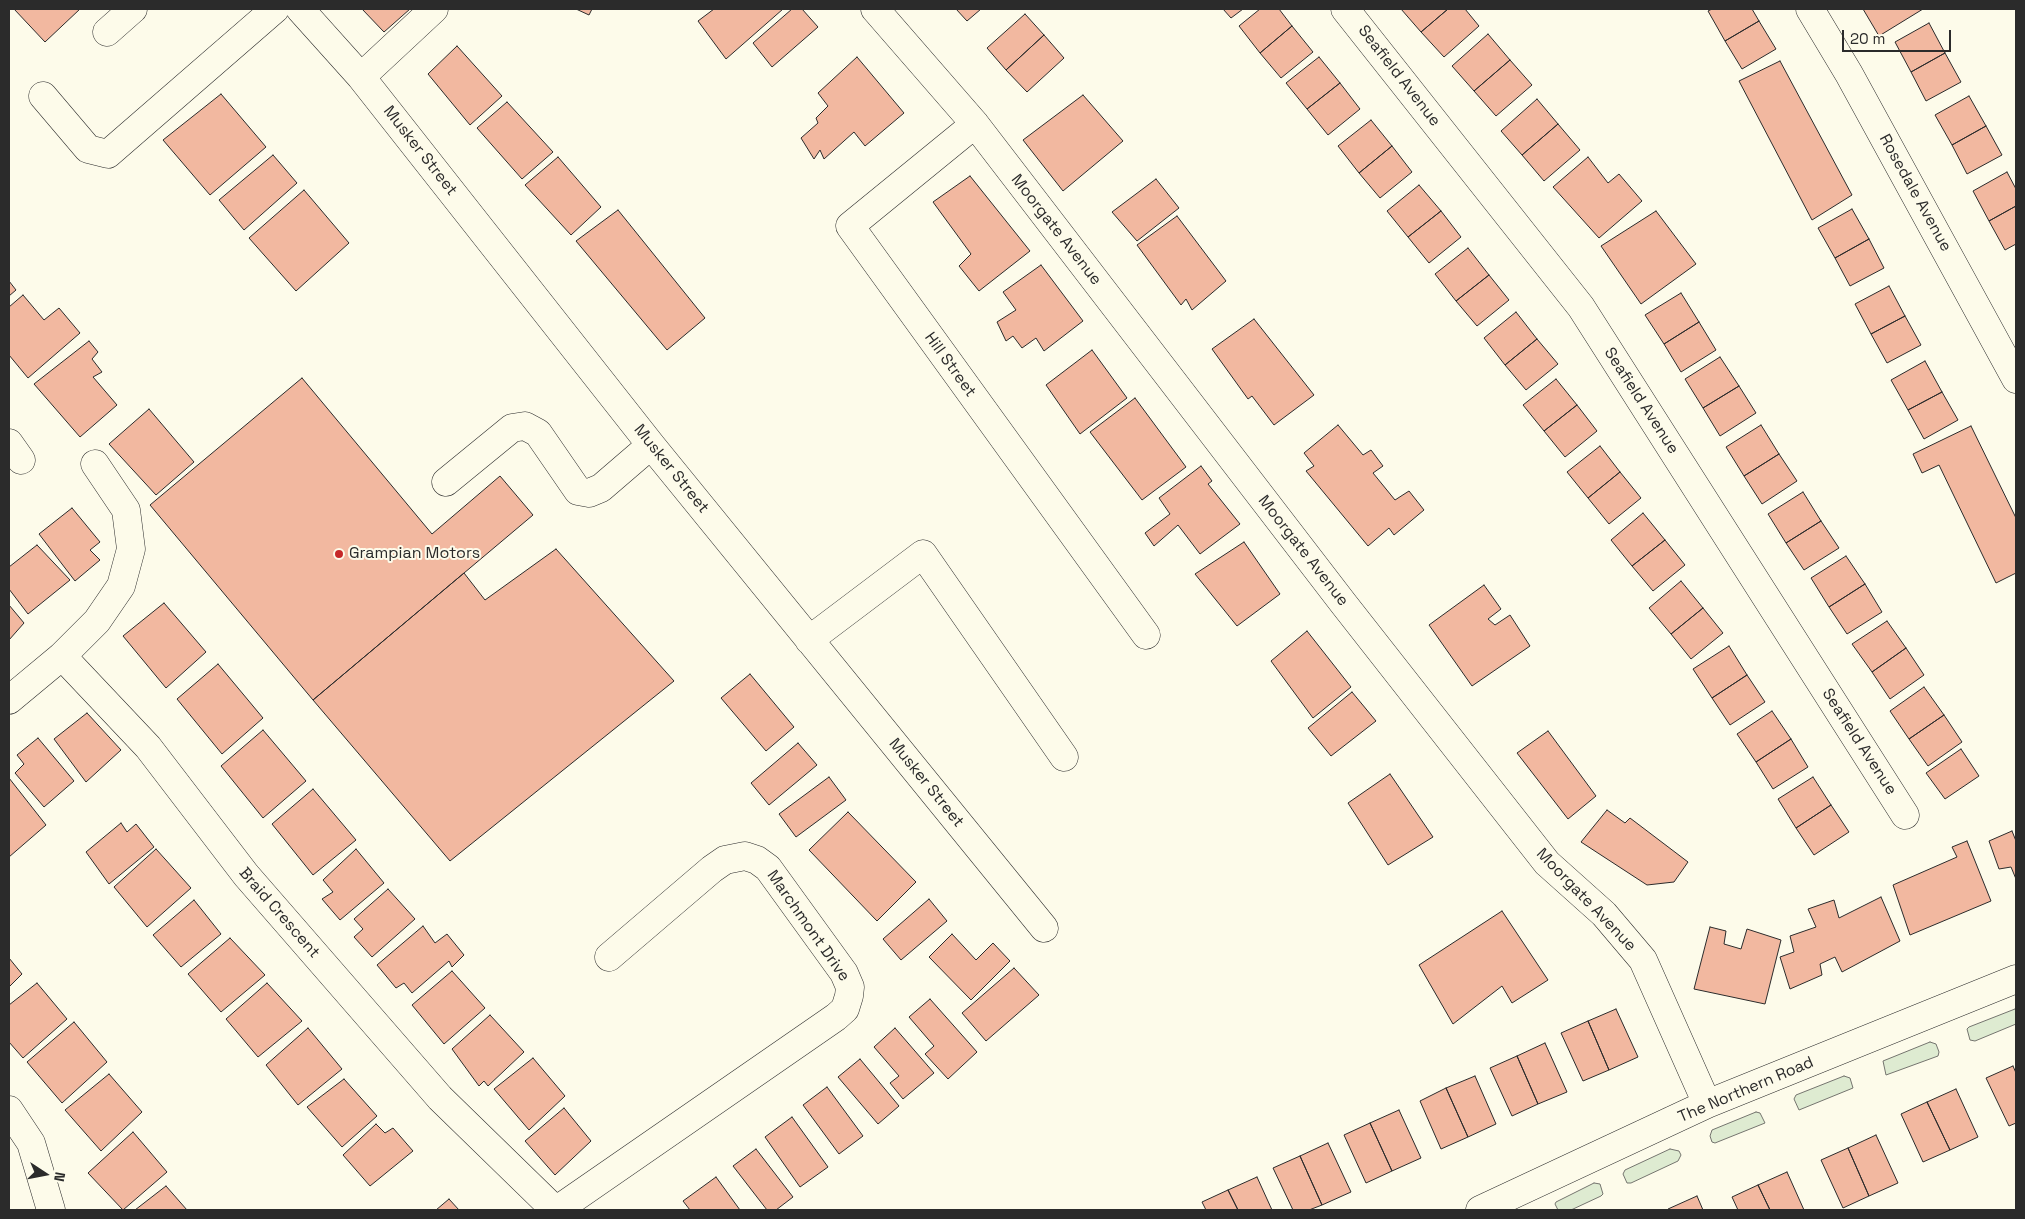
<!DOCTYPE html>
<style>
body{margin:0}
#map{position:relative;width:2025px;height:1219px;overflow:hidden;background:#fdfbea;font-family:"Space Grotesk",sans-serif}
canvas{display:block}
.frame{position:absolute;inset:0;border:10px solid #2b2b2b;pointer-events:none}
.north{position:absolute;left:20px;top:1149px;width:50px;height:50px;-webkit-text-stroke:4px #fdfbea;paint-order:stroke;rotate:101deg;font-size:14px;font-weight:700;line-height:20px;text-align:center;color:#2b2b2b}
.north::after{content:'';display:block;margin:auto;width:18px;height:22px;background:#2b2b2b;clip-path:polygon(50% 0,100% 100%,50% 72%,0 100%)}
.scale{position:absolute;left:1842px;top:30px;width:109px;height:22px;box-sizing:border-box;border:2px solid #2b2b2b;border-top:0;padding-left:6px;font-size:15px;line-height:18px;white-space:nowrap;color:#2b2b2b;-webkit-text-stroke:4px #fdfbea;paint-order:stroke}
</style>
<div id="map">
<canvas width="2025" height="1219"></canvas>
<div class="frame"></div>
<div class="north">N</div>
<div class="scale">20 m</div>
</div>
<script>
const c = document.querySelector('canvas').getContext('2d');
c.lineJoin = 'round';
function fillPath(path, color) { c.fillStyle = color; c.fill(path, 'evenodd'); }
const shape = rows => new Path2D(rows.map(r => 'M' + r).join(''));
function stroke(path, color, width, dash) { c.strokeStyle = color; c.lineWidth = width; c.lineCap = dash ? 'butt' : 'round'; c.setLineDash(dash || []); c.stroke(path); }
function write(font, color, halo, rows, align = 'center') {
  c.font = font + ' "Space Grotesk",sans-serif'; c.lineWidth = 4; c.setLineDash([]); c.textBaseline = 'middle'; c.strokeStyle = halo; c.fillStyle = color; for (const [text, x, y, turn = 0] of rows) {
    c.save(); c.translate(x, y); c.rotate((+turn || 0) * Math.PI / 180); c.textAlign = isNaN(turn) ? turn : align; if (halo) c.strokeText(text, 0, 0); c.fillText(text, 0, 0); c.restore();
  }
}
const green = shape([
 [2015,1009,2016,1009,2016,1024,1975,1041,1970,1040,1967,1029,1969,1027,2015,1009],
 [1930,1042,1936,1044,1939,1052,1938,1056,1886,1075,1883,1061,1930,1042],
 [1844,1076,1850,1078,1853,1088,1799,1110,1794,1099,1796,1095,1844,1076],
 [1756,1112,1760,1113,1765,1123,1715,1143,1712,1142,1710,1136,1712,1130,1756,1112],
 [1670,1149,1679,1151,1681,1155,1678,1161,1631,1183,1627,1183,1623,1174,1625,1170,1670,1149],
 [1594,1183,1600,1184,1603,1194,1601,1196,1571,1210,1558,1210,1555,1204,1556,1202,1594,1183]
]);
const building = shape([
 [14,9,80,9,45,42,14,9],
 [362,9,410,9,384,32,362,9],
 [576,9,592,9,589,15,576,9],
 [714,9,783,9,726,59,698,21,714,9],
 [792,9,802,9,818,27,772,67,753,43,792,9],
 [956,9,981,9,967,21,956,9],
 [1223,9,1243,9,1231,18,1223,9],
 [1260,9,1279,9,1292,26,1260,53,1239,26,1260,9],
 [1401,9,1448,9,1421,32,1401,9],
 [1448,9,1465,9,1479,26,1444,57,1421,32,1448,9],
 [1712,9,1752,9,1759,21,1725,41,1708,11,1712,9],
 [1863,9,1923,9,1879,36,1863,9],
 [1025,14,1044,35,1006,70,987,48,1025,14],
 [1759,21,1776,49,1742,69,1725,41,1759,21],
 [1929,23,1945,53,1911,72,1895,42,1929,23],
 [1292,26,1313,52,1281,78,1260,53,1292,26],
 [1488,34,1510,60,1474,91,1452,66,1488,34],
 [1044,35,1064,58,1027,92,1006,70,1044,35],
 [457,46,502,96,470,125,428,74,457,46],
 [1945,53,1961,82,1926,101,1911,72,1945,53],
 [857,57,904,113,865,146,854,132,824,159,820,150,814,159,801,138,818,123,816,118,828,106,818,93,857,57],
 [1319,57,1340,83,1307,109,1286,83,1319,57],
 [1510,60,1532,85,1496,116,1474,91,1510,60],
 [1780,61,1852,195,1812,220,1739,81,1780,61],
 [1340,83,1360,109,1328,135,1307,109,1340,83],
 [221,94,266,147,210,195,163,140,221,94],
 [1083,95,1123,141,1063,191,1023,140,1083,95],
 [1969,96,1986,126,1952,145,1935,115,1969,96],
 [1537,99,1558,124,1522,155,1501,131,1537,99],
 [507,102,553,152,522,179,477,128,507,102],
 [1371,120,1392,146,1359,173,1338,146,1371,120],
 [1558,124,1580,150,1544,181,1522,155,1558,124],
 [1986,126,2002,155,1967,174,1952,145,1986,126],
 [1392,146,1412,172,1380,198,1359,173,1392,146],
 [273,155,297,183,244,230,219,200,273,155],
 [558,157,601,207,571,235,525,185,558,157],
 [1588,157,1608,183,1619,174,1642,201,1599,238,1553,187,1588,157],
 [2007,172,2016,189,2016,206,1989,221,1973,191,2007,172],
 [970,176,1030,251,979,291,959,266,971,254,933,202,970,176],
 [1156,179,1179,208,1137,241,1112,212,1156,179],
 [1419,185,1441,211,1408,237,1387,211,1419,185],
 [304,190,349,243,296,291,249,238,304,190],
 [2016,206,2016,244,2005,250,1989,221,2016,206],
 [1852,209,1869,239,1835,258,1818,228,1852,209],
 [618,210,705,318,667,350,576,241,618,210],
 [1441,211,1461,237,1429,263,1408,237,1441,211],
 [1656,211,1696,264,1641,304,1601,246,1656,211],
 [1177,216,1226,281,1192,310,1186,299,1181,305,1137,245,1177,216],
 [1869,239,1884,268,1850,286,1835,258,1869,239],
 [1468,248,1489,275,1456,301,1435,274,1468,248],
 [1041,265,1083,321,1044,351,1036,338,1022,348,1013,336,1006,341,997,322,1016,310,1003,292,1041,265],
 [1489,275,1509,300,1477,326,1456,301,1489,275],
 [9,281,16,290,9,296,9,281],
 [1889,286,1905,316,1871,334,1855,304,1889,286],
 [1681,293,1699,322,1664,344,1645,315,1681,293],
 [23,295,44,320,59,308,80,333,28,378,9,355,9,307,23,295],
 [1516,312,1537,339,1505,365,1484,338,1516,312],
 [1905,316,1921,345,1887,363,1871,334,1905,316],
 [1254,319,1314,395,1274,425,1252,396,1248,399,1212,349,1254,319],
 [1699,322,1716,350,1681,372,1664,344,1699,322],
 [1537,339,1558,364,1526,390,1505,365,1537,339],
 [89,341,98,352,92,359,102,372,93,377,117,405,80,437,34,384,89,341],
 [1092,350,1127,398,1080,434,1046,385,1092,350],
 [1720,357,1739,386,1703,408,1685,379,1720,357],
 [1925,361,1942,392,1908,410,1891,380,1925,361],
 [302,378,432,534,500,476,533,515,313,700,150,505,302,378],
 [1556,379,1577,405,1544,431,1523,405,1556,379],
 [1739,386,1756,413,1720,436,1703,408,1739,386],
 [1942,392,1958,420,1924,439,1908,410,1942,392],
 [1135,398,1186,467,1142,500,1090,432,1135,398],
 [1577,405,1597,431,1565,457,1544,431,1577,405],
 [149,409,194,462,156,495,109,444,149,409],
 [1338,425,1363,455,1371,450,1383,466,1373,473,1395,500,1409,491,1424,510,1394,535,1389,528,1368,546,1306,471,1314,466,1304,453,1338,425],
 [1761,425,1779,454,1744,476,1726,447,1761,425],
 [1971,426,2016,518,2016,573,1996,583,1939,465,1922,473,1913,454,1971,426],
 [1600,446,1620,472,1588,498,1567,472,1600,446],
 [1779,454,1797,481,1762,504,1744,476,1779,454],
 [1201,466,1212,481,1208,484,1240,524,1200,554,1178,525,1154,546,1145,533,1170,514,1159,498,1201,466],
 [1620,472,1641,498,1609,524,1588,498,1620,472],
 [1803,492,1821,521,1786,543,1768,514,1803,492],
 [72,508,100,542,90,550,100,560,75,581,39,534,72,508],
 [1643,513,1665,540,1632,566,1611,540,1643,513],
 [1821,521,1839,548,1804,570,1786,543,1821,521],
 [1665,540,1685,565,1653,591,1632,566,1665,540],
 [1244,542,1280,594,1237,626,1195,574,1244,542],
 [37,545,70,580,28,614,9,589,9,567,37,545],
 [556,549,674,681,450,861,313,700,464,573,485,600,556,549],
 [1846,556,1865,584,1829,607,1811,578,1846,556],
 [1681,581,1703,608,1671,634,1649,608,1681,581],
 [1865,584,1882,612,1847,634,1829,607,1865,584],
 [1484,585,1501,609,1488,619,1495,625,1510,615,1530,646,1472,686,1429,625,1484,585],
 [164,603,206,652,166,688,123,636,164,603],
 [9,605,24,623,9,640,9,605],
 [1703,608,1723,633,1691,659,1671,634,1703,608],
 [1887,621,1906,648,1872,672,1852,644,1887,621],
 [1307,631,1351,687,1313,718,1271,661,1307,631],
 [1729,646,1747,675,1712,698,1693,669,1729,646],
 [1906,648,1924,675,1890,699,1872,672,1906,648],
 [218,664,263,718,222,754,177,699,218,664],
 [750,674,794,727,766,751,721,698,750,674],
 [1747,675,1765,702,1730,725,1712,698,1747,675],
 [1924,687,1944,715,1909,739,1890,711,1924,687],
 [1352,692,1376,721,1331,756,1308,728,1352,692],
 [1772,711,1791,739,1756,762,1737,734,1772,711],
 [87,713,121,750,86,782,54,739,87,713],
 [1944,715,1962,742,1928,766,1909,739,1944,715],
 [263,730,306,781,263,818,221,766,263,730],
 [1548,731,1596,796,1568,819,1517,753,1548,731],
 [38,738,74,781,44,807,15,773,24,764,17,755,38,738],
 [1791,739,1808,767,1773,789,1756,762,1791,739],
 [798,743,817,765,769,805,751,783,798,743],
 [1961,749,1979,776,1945,799,1926,773,1961,749],
 [1390,774,1433,837,1388,865,1348,803,1390,774],
 [829,777,846,800,796,837,779,814,829,777],
 [1813,777,1831,805,1796,828,1778,799,1813,777],
 [9,778,46,825,9,857,9,778],
 [313,789,356,840,313,875,272,824,313,789],
 [1831,805,1849,832,1814,855,1796,828,1831,805],
 [1607,810,1625,823,1630,818,1688,862,1674,882,1647,885,1581,842,1607,810],
 [848,812,916,882,877,921,809,850,848,812],
 [121,823,127,832,136,824,154,847,109,884,86,852,121,823],
 [2012,831,2016,841,2016,879,2011,867,1999,869,1989,841,2012,831],
 [1967,841,1991,901,1910,935,1893,885,1957,857,1952,847,1967,841],
 [156,849,191,888,147,927,114,887,156,849],
 [356,849,384,883,340,920,322,899,333,892,323,880,356,849],
 [388,889,415,919,372,957,354,937,363,929,354,919,388,889],
 [1881,897,1900,941,1842,972,1835,957,1820,964,1822,975,1790,989,1780,957,1794,952,1790,936,1816,927,1808,909,1834,900,1839,918,1881,897],
 [929,899,947,921,901,960,883,939,929,899],
 [194,900,221,934,181,967,153,935,194,900],
 [1502,911,1548,980,1512,1003,1502,986,1453,1024,1419,965,1502,911],
 [423,926,435,943,447,934,464,955,452,967,449,961,412,993,404,983,396,988,377,965,423,926],
 [1710,927,1726,931,1724,944,1741,949,1747,929,1781,940,1765,1004,1694,989,1710,927],
 [952,934,976,960,993,943,1010,961,971,1000,929,957,952,934],
 [230,938,265,975,221,1012,188,974,230,938],
 [9,958,22,974,9,987,9,958],
 [1014,968,1039,995,986,1041,962,1013,1014,968],
 [452,971,485,1008,444,1044,412,1005,452,971],
 [37,983,67,1019,23,1058,9,1042,9,1005,37,983],
 [267,983,302,1021,258,1057,226,1019,267,983],
 [930,999,977,1052,948,1079,925,1054,934,1046,909,1017,930,999],
 [1616,1009,1638,1057,1609,1070,1588,1021,1616,1009],
 [490,1015,524,1052,488,1086,484,1081,479,1086,452,1049,490,1015],
 [1588,1021,1609,1070,1583,1081,1561,1033,1588,1021],
 [74,1022,107,1062,62,1103,27,1062,74,1022],
 [308,1028,342,1069,298,1105,266,1065,308,1028],
 [895,1028,934,1073,903,1099,890,1083,899,1076,874,1047,895,1028],
 [1545,1043,1567,1092,1538,1104,1517,1056,1545,1043],
 [1517,1056,1538,1104,1512,1116,1490,1068,1517,1056],
 [533,1058,565,1096,529,1130,494,1089,533,1058],
 [860,1059,899,1106,878,1124,838,1077,860,1059],
 [2013,1066,2016,1073,2016,1123,2009,1126,1986,1078,2013,1066],
 [109,1074,142,1112,101,1151,65,1110,109,1074],
 [1475,1076,1496,1124,1468,1137,1446,1088,1475,1076],
 [344,1079,377,1116,342,1147,307,1107,344,1079],
 [827,1087,863,1136,839,1154,803,1105,827,1087],
 [1446,1088,1468,1137,1441,1149,1420,1101,1446,1088],
 [1956,1089,1978,1137,1950,1150,1927,1102,1956,1089],
 [1927,1102,1950,1150,1923,1162,1901,1114,1927,1102],
 [564,1108,591,1141,555,1175,525,1141,564,1108],
 [1399,1110,1421,1158,1392,1171,1370,1123,1399,1110],
 [792,1117,828,1167,800,1187,765,1137,792,1117],
 [1370,1123,1392,1171,1366,1183,1344,1135,1370,1123],
 [376,1124,385,1133,393,1128,413,1151,370,1186,343,1155,376,1124],
 [133,1132,167,1172,123,1210,88,1173,133,1132],
 [1876,1135,1898,1183,1869,1196,1848,1148,1876,1135],
 [1328,1143,1351,1192,1322,1205,1300,1156,1328,1143],
 [1848,1148,1869,1196,1843,1208,1821,1160,1848,1148],
 [756,1149,793,1197,776,1210,767,1210,733,1166,756,1149],
 [1300,1156,1322,1205,1309,1210,1293,1210,1273,1168,1300,1156],
 [1787,1172,1804,1210,1770,1210,1758,1185,1787,1172],
 [716,1177,740,1210,690,1210,683,1201,716,1177],
 [1257,1177,1272,1210,1238,1210,1228,1190,1257,1177],
 [1758,1185,1770,1210,1738,1210,1732,1197,1758,1185],
 [166,1186,187,1210,135,1210,166,1186],
 [1228,1190,1238,1210,1206,1210,1202,1202,1228,1190],
 [1697,1196,1703,1210,1669,1210,1668,1209,1697,1196],
 [449,1199,459,1210,436,1210,449,1199]
]);
const minor = shape([
 [300,9,361,77,651,445,1044,928],
 [875,9,975,124,1343,603,1547,863,1604,914,1643,960,1707,1104],
 [1345,9,1581,307,1905,815],
 [1810,9,1849,74,2016,379],
 [107,32,133,9],
 [361,77,434,9],
 [43,96,88,149,108,154,275,9],
 [975,124,850,226,1146,635],
 [9,443,21,460],
 [446,482,512,428,525,426,538,433,578,491,589,493,601,488,651,445],
 [809,640,923,554,1064,757],
 [62,656,97,621,121,586,131,549,126,510,95,464],
 [9,700,62,656,148,747,246,875,440,1098,555,1210],
 [9,1110,31,1143,51,1210],
 [557,1210,836,1017,845,1009,849,996,850,987,844,973,768,868,757,860,745,856,725,860,712,869,609,957],
 [1480,1210,1707,1104,2016,979]
]);
const markers = [
 [339,554,5,"#c62828"]
];
const streetNames = [
 ["Seafield Avenue",1399,76,52],
 ["Musker Street",420,151,52],
 ["Rosedale Avenue",1915,193,61],
 ["Moorgate Avenue",1056,230,52],
 ["Hill Street",950,365,54],
 ["Seafield Avenue",1641,401,57],
 ["Musker Street",671,469,51],
 ["Moorgate Avenue",1303,551,52],
 ["Seafield Avenue",1859,742,57],
 ["Musker Street",926,783,51],
 ["Moorgate Avenue",1586,900,46],
 ["Braid Crescent",279,913,49],
 ["Marchmont Drive",808,926,55],
 ["The Northern Road",1746,1090,-23]
];
const poiNames = [
 ["Grampian Motors",349,554]
];
fillPath(green, '#deebd1');
stroke(green, '#74746e', 1);
fillPath(building, '#f2b8a0');
stroke(building, '#2b2b2b', 1);
stroke(minor, '#2b2b2b', 29);
stroke(minor, '#fdfbea', 28);
for (const [x, y, r, color] of markers) { const dot = new Path2D(); dot.arc(x, y, r, 0, 2 * Math.PI); c.fillStyle = color; c.fill(dot); stroke(dot, '#fdfbea', 2); }
write('16px', '#2b2b2b', '#fdfbea', streetNames);
write('16px', '#2b2b2b', '#fdfbea', poiNames, 'left');
</script>
